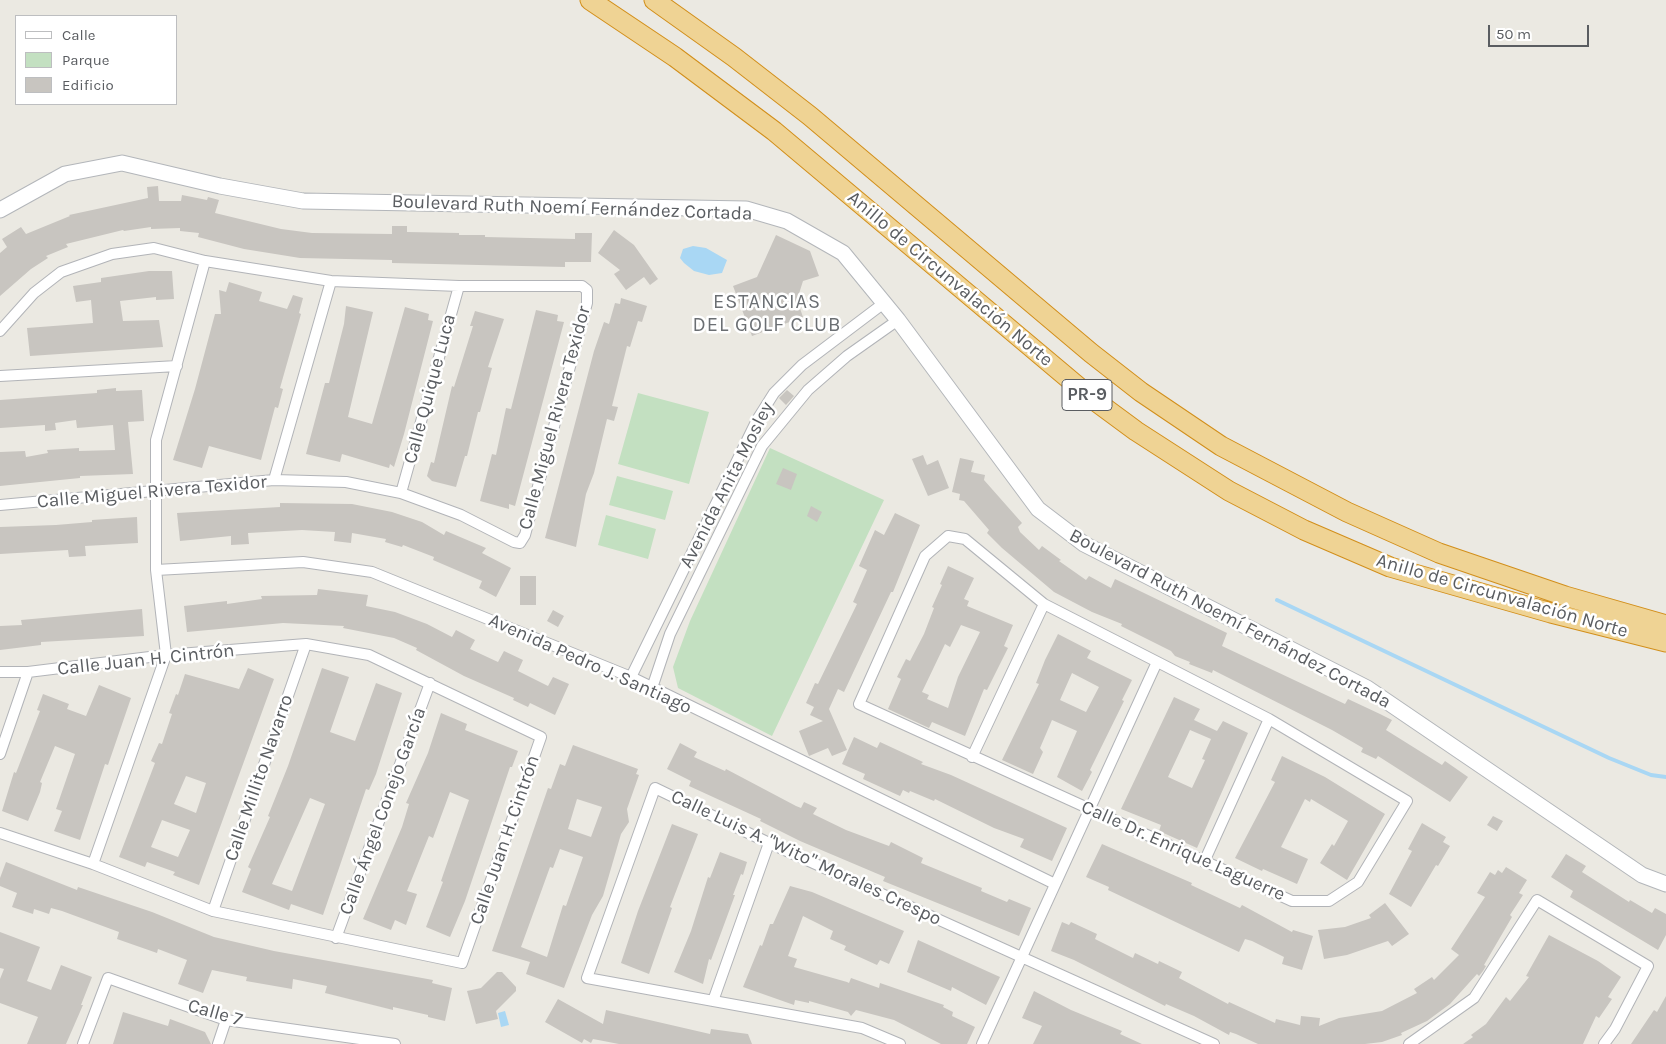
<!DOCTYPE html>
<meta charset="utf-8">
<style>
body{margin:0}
#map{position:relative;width:1666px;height:1044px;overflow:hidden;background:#ebe9e2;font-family:Karla,sans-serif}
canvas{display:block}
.legend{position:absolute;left:15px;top:15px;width:162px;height:90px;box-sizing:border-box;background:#fff;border:1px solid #bdbec0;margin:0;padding:6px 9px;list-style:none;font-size:15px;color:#5a5d61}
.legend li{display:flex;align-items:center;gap:10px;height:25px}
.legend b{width:25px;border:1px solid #bdbec0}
.scale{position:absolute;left:1488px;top:25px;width:101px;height:22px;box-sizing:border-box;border:2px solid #5a5d61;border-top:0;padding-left:6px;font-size:15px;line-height:18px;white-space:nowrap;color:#5a5d61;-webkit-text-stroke:4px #fff;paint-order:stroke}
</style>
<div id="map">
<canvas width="1666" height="1044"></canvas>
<ul class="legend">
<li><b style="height:6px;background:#fff"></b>Calle</li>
<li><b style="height:14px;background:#c3e0c1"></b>Parque</li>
<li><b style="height:14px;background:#c8c5c0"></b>Edificio</li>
</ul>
<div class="scale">50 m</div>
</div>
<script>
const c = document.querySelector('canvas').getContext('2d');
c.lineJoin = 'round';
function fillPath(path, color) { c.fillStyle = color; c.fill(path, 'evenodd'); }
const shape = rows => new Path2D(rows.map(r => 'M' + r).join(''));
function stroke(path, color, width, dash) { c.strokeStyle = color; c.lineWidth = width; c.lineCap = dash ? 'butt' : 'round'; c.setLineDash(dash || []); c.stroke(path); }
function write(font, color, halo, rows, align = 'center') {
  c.font = font + ' Karla,sans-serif'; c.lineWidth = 5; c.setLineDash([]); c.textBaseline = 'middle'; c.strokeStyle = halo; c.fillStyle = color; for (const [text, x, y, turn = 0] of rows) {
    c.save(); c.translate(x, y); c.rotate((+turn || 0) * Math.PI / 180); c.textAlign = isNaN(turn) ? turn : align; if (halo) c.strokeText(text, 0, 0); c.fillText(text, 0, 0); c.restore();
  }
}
const green = shape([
 [638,393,709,412,689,484,618,464],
 [770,448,884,500,772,736,678,688,673,667,690,621],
 [617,476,673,491,665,520,609,505],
 [606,515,656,529,648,559,598,545]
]);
const water = shape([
 [693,246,706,248,727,260,722,273,709,275,694,271,684,263,680,258,683,249],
 [505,1011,509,1025,501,1027,498,1013]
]);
const stream = shape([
 [1277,600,1609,758,1651,775,1666,777]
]);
const building = shape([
 [158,186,159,201,181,201,182,195,207,200,208,197,219,200,215,213,281,229,312,233,392,234,392,226,407,226,407,232,459,233,459,235,485,235,485,237,575,239,575,233,592,233,591,262,565,262,565,267,392,263,392,260,300,258,244,249,198,237,199,233,180,231,180,228,151,229,151,227,124,231,123,230,66,244,68,247,46,256,48,258,31,269,0,296,0,253,7,247,2,239,21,227,26,234,70,216,69,215,148,198,147,187],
 [614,230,634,245,658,279,650,285,644,277,626,290,614,274,620,270,598,253],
 [776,235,810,251,819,276,803,281,797,300,803,317,752,336,733,286,757,277],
 [149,271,172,271,174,299,156,300,156,297,120,301,123,321,159,320,163,347,30,356,27,328,93,323,91,300,76,302,73,286,101,282,101,278],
 [229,282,262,292,259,301,287,309,293,295,303,298,299,313,301,314,280,388,283,389,278,408,275,407,261,460,209,446,202,468,173,460,195,389,215,314,221,314,219,290,226,292],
 [621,298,647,306,642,322,638,321,630,347,627,346,612,406,618,407,614,421,607,419,594,473,586,494,576,547,545,538,594,351,604,322,609,324,615,303,620,304],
 [346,306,373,312,348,417,372,424,405,307,429,314,428,320,433,321,404,434,394,467,390,464,389,468,342,454,340,462,306,454,325,383,329,383,344,324],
 [536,310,558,315,557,321,564,322,515,506,509,504,509,509,480,501,492,454,496,455,506,408,511,409],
 [475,311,504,319,488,367,492,368,480,412,478,412,467,456,465,456,456,487,432,481,427,476,431,462,434,463,452,386,454,387,473,326,470,326],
 [116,388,116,391,142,390,144,421,128,422,133,474,80,476,80,478,0,486,0,452,25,451,26,457,48,453,47,450,79,448,79,451,115,450,113,425,77,428,76,420,55,423,56,430,45,431,45,425,0,428,0,400,97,393,97,390],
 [787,390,794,396,786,405,779,398],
 [923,455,927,465,938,460,949,488,928,496,912,459],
 [960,458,974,461,971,472,985,475,984,480,1022,523,1018,527,1020,532,1039,550,1042,546,1061,560,1059,561,1086,580,1089,576,1111,588,1115,579,1227,633,1222,646,1345,704,1348,699,1380,714,1392,720,1386,730,1442,765,1445,761,1468,777,1450,802,1378,756,1376,759,1361,752,1363,748,1332,730,1213,670,1212,673,1189,664,1190,662,1175,656,1171,651,1121,626,1122,624,1092,612,1054,592,1002,548,987,533,989,530,964,501,959,500,960,494,952,492],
 [783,468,797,474,791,490,776,484],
 [280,503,352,504,392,512,422,522,444,535,446,531,486,548,482,553,511,568,496,597,479,588,482,581,433,560,434,557,403,545,402,547,385,542,386,539,352,533,351,543,334,541,335,532,302,530,248,533,249,544,231,545,231,536,180,541,177,513,280,507],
 [811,506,822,512,817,522,807,516],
 [895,513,920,525,893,592,891,592,844,692,838,689,829,709,847,750,832,756,828,748,809,756,799,731,823,721,810,715,814,707,806,703,815,683,818,684,857,604,853,602,867,570,859,566,875,530,884,535],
 [137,517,138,543,85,546,86,556,69,557,68,550,0,554,0,527,56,525,92,522,92,520],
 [948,566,974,578,964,599,969,601,967,606,1013,625,1004,646,1008,648,987,690,984,689,965,736,932,722,929,728,888,709,901,679,897,677,906,659,910,661,924,634,934,608,932,607,942,585,940,584],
 [961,625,980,632,958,677,948,708,927,699,929,695,922,692,945,644,950,647],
 [520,576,536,576,536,605,520,605],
 [318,589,368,595,366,606,395,612,427,624,452,637,456,630,475,640,470,649,498,662,504,651,523,660,518,671,548,686,553,677,569,684,555,715,530,703,528,707,513,700,514,698,464,676,416,650,417,648,394,638,343,628,344,626,283,623,187,632,184,606,227,601,227,604,262,599,261,596,317,595],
 [142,609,144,636,41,642,41,645,0,650,0,626,22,625,21,620],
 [553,610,564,616,558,627,547,621],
 [1058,634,1091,651,1087,658,1132,680,1122,700,1124,701,1090,770,1092,772,1082,791,1057,777,1077,731,1052,720,1040,748,1043,752,1033,774,1002,760,1039,684,1036,683,1045,660],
 [1072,673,1099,687,1086,712,1060,700],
 [248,668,274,679,199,885,173,875,175,872,147,862,145,867,119,857,155,763,151,761,159,743,162,744,172,714,169,713,176,694,178,695,185,674,239,689],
 [186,776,206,783,196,813,174,804],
 [162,820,190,830,178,857,151,847],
 [322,668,349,677,330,732,355,741,376,683,402,693,376,774,369,790,366,789,323,915,291,904,289,910,242,892,251,869,248,867,270,817,268,816,288,766],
 [310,798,325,804,292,891,272,884],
 [99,685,131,698,108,765,105,764,80,840,54,831,62,811,56,809,75,754,55,746,40,782,42,783,40,792,28,821,2,811,14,772,16,773,40,711,37,710,43,694,69,704,67,709,86,716],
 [1174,697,1200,709,1194,720,1217,731,1223,721,1248,733,1197,848,1159,831,1161,825,1121,809],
 [1190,730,1211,739,1202,759,1205,760,1192,788,1168,777],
 [441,713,467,724,465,730,518,751,512,767,510,767,465,901,450,937,426,927,443,882,441,881,469,800,450,792,433,838,429,836,407,891,417,894,406,925,395,920,391,930,363,919,402,827,409,804,406,803,428,753],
 [854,737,877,748,880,742,923,762,921,764,951,775,1067,828,1052,861,1020,847,1024,839,994,828,935,799,934,801,910,791,909,793,903,790,900,796,863,779,865,774,842,764],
 [680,743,697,752,694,757,725,771,726,769,796,806,801,808,804,802,817,808,813,814,846,830,889,846,891,842,923,858,921,863,982,888,981,891,1007,902,1009,899,1031,908,1019,936,883,881,885,877,800,841,760,821,761,819,689,786,691,781,667,769],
 [573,745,638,769,636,774,639,775,627,809,629,822,621,834,603,896,592,915,564,988,526,974,530,962,492,951,548,788,551,789,560,764,565,766],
 [577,799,602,807,591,837,568,829],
 [560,849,583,857,566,906,563,905,547,957,521,947,550,867,553,868],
 [1282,756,1325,777,1385,814,1347,880,1320,863,1332,844,1334,846,1348,821,1311,799,1310,802,1305,799,1281,847,1308,859,1297,884,1263,869,1262,871,1235,858,1275,782,1271,780],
 [1493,816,1503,821,1497,831,1487,825],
 [1422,823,1446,837,1443,842,1450,846,1438,866,1436,865,1411,907,1389,894,1412,851,1408,849],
 [672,824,698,834,670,907,672,908,649,974,621,963,638,911],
 [1102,844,1192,883,1191,885,1240,908,1242,905,1292,932,1293,930,1313,936,1302,970,1282,964,1284,957,1252,941,1245,939,1239,952,1108,890,1109,887,1086,877],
 [720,852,747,862,743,875,741,874,733,895,735,895,711,960,709,959,703,984,674,972,691,931,708,877,710,878],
 [1566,854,1586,866,1582,872,1629,902,1630,900,1652,913,1655,908,1666,914,1666,935,1658,950,1570,897,1573,891,1551,877],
 [6,862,77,890,78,887,152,912,214,937,274,951,433,980,432,983,452,988,445,1021,428,1017,428,1015,393,1007,393,1010,325,993,327,986,293,979,292,989,246,981,247,977,212,970,203,993,178,984,187,960,158,949,157,953,117,939,119,932,62,911,51,908,49,914,34,909,33,914,12,907,17,893,0,886,0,878],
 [1506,867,1527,880,1519,893,1523,895,1510,915,1512,917,1484,965,1486,966,1483,971,1479,976,1477,974,1450,1004,1427,1021,1401,1033,1402,1035,1382,1042,1365,1044,1258,1044,1236,1034,1230,1032,1229,1035,1194,1016,1166,1004,1165,1006,1074,960,1051,951,1062,922,1069,925,1071,922,1097,934,1095,939,1133,958,1135,953,1158,964,1159,961,1182,972,1179,978,1228,1004,1229,1002,1275,1023,1276,1019,1300,1025,1301,1016,1320,1018,1319,1026,1339,1018,1382,1011,1417,993,1414,989,1432,977,1434,980,1459,955,1451,949,1485,897,1477,893,1490,872,1495,875,1498,870,1502,873],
 [790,886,812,892,904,931,889,964,880,960,877,965,844,950,846,946,830,939,833,931,803,916,788,956,797,959,794,967,847,982,849,983,851,978,879,988,880,983,944,1005,943,1007,953,1012,952,1016,975,1027,967,1044,941,1044,894,1020,856,1010,851,1016,848,1012,809,1001,809,1003,795,1000,794,1005,743,987,760,945,762,946,770,924,773,924],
 [1385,903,1409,934,1392,946,1388,941,1347,955,1324,959,1318,930,1345,927,1371,918,1369,915],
 [0,932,40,947,27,981,51,990,61,965,92,977,81,1005,83,1005,66,1044,27,1044,38,1017,0,1003,0,979,4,969,0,968],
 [1549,935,1598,961,1621,977,1608,997,1612,999,1599,1018,1596,1016,1583,1044,1463,1044,1473,1037,1471,1035,1486,1024,1506,997,1510,1001,1529,977,1526,976],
 [918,940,1000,977,986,1005,952,987,951,991,907,972],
 [497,972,502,972,516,987,516,991,496,1011,498,1019,476,1024,467,991,481,988],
 [1034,991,1071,1010,1122,1031,1120,1034,1142,1044,1033,1044,1042,1026,1022,1018],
 [1666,996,1666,1044,1631,1044,1654,1010,1657,1012],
 [558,999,603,1024,606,1010,710,1034,711,1029,748,1034,752,1044,619,1044,593,1039,591,1043,584,1039,582,1043,545,1022],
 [123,1012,168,1026,170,1019,205,1032,211,1044,113,1044]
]);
const street = shape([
 [0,331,34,293,61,272,112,254,154,248,205,261,331,281,459,286,582,286,587,290,587,303,525,535,520,543,514,542,461,515,401,493,346,482,274,480,0,505],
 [0,376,177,366],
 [274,480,331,281],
 [401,493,459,286],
 [948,536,965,539,1044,604,1269,719,1407,801,1358,882,1329,901,1292,901,859,704,925,556,948,536],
 [156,570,303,562,372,572,631,677,1055,884],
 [0,672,28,672,166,655,306,644,369,655,541,737,462,963,213,911,93,864,0,833],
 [631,677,757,420,774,393,802,365,884,303],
 [652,688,670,634,762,446,808,390,847,356,898,320],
 [0,754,28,672],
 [972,757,1044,604],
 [1204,862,1269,719],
 [93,864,166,655,156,570,156,440,205,261],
 [213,911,306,644],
 [336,938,430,683],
 [713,1001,769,843],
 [83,1044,108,978,226,1020,395,1044],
 [218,1044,226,1020],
 [900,1044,862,1028,587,978,655,788,769,843,1214,1044],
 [982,1044,1157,662],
 [1409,1044,1474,998,1537,900,1648,966,1615,1029,1604,1044]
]);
const secondary = shape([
 [0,210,65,174,122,163,220,186,303,201,746,209,787,221,843,253,898,320,1038,509,1084,544,1367,688,1642,875,1666,884]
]);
const highway = shape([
 [590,0,675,57,774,131,1094,400,1136,431,1229,491,1304,530,1390,567,1551,613,1666,642],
 [654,0,734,57,810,116,1091,353,1141,392,1221,446,1347,512,1439,553,1565,596,1666,625]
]);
const shields = [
 [1087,395,50]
];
const shieldNames = [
 ["PR-9",1087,395]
];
const streetNames = [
 ["Boulevard Ruth Noemí Fernández Cortada",572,208,2],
 ["Anillo de Circunvalación Norte",950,279,40],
 ["Calle Quique Luca",430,389,-75],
 ["Calle Miguel Rivera Texidor",555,418,-75],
 ["Avenida Anita Mosley",727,485,-63],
 ["Calle Miguel Rivera Texidor",152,492,-5],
 ["Anillo de Circunvalación Norte",1502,596,16],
 ["Boulevard Ruth Noemí Fernández Cortada",1230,619,28],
 ["Calle Juan H. Cintrón",146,660,-6],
 ["Avenida Pedro J. Santiago",590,664,24],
 ["Calle Millito Navarro",259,778,-71],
 ["Calle Ángel Conejo García",383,811,-70],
 ["Calle Juan H. Cintrón",505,840,-71],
 ["Calle Dr. Enrique Laguerre",1183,851,24],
 ["Calle Luis A. \"Wito\" Morales Crespo",806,858,25],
 ["Calle 7",215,1013,16]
];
const neighbourhoodNames = [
 ["ESTANCIAS",767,302],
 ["DEL GOLF CLUB",767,325]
];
fillPath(green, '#c3e0c1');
fillPath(water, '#a9d7f4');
stroke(stream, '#a9d7f4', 4);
fillPath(building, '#c8c5c0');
stroke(street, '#b2b4b8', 12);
stroke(secondary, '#b3b6ba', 17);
stroke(highway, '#d28f1b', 21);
stroke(street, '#fff', 10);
stroke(secondary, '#fff', 15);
stroke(highway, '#efd394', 19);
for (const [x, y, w] of shields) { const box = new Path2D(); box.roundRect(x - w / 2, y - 15.5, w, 31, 4); c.fillStyle = '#fff'; c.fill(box); stroke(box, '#5a5d61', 1); }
write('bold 18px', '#5a5d61', null, shieldNames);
write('19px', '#5a5d61', '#fff', streetNames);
c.letterSpacing = '1px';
write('20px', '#6b6f73', '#fff', neighbourhoodNames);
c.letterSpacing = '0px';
</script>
